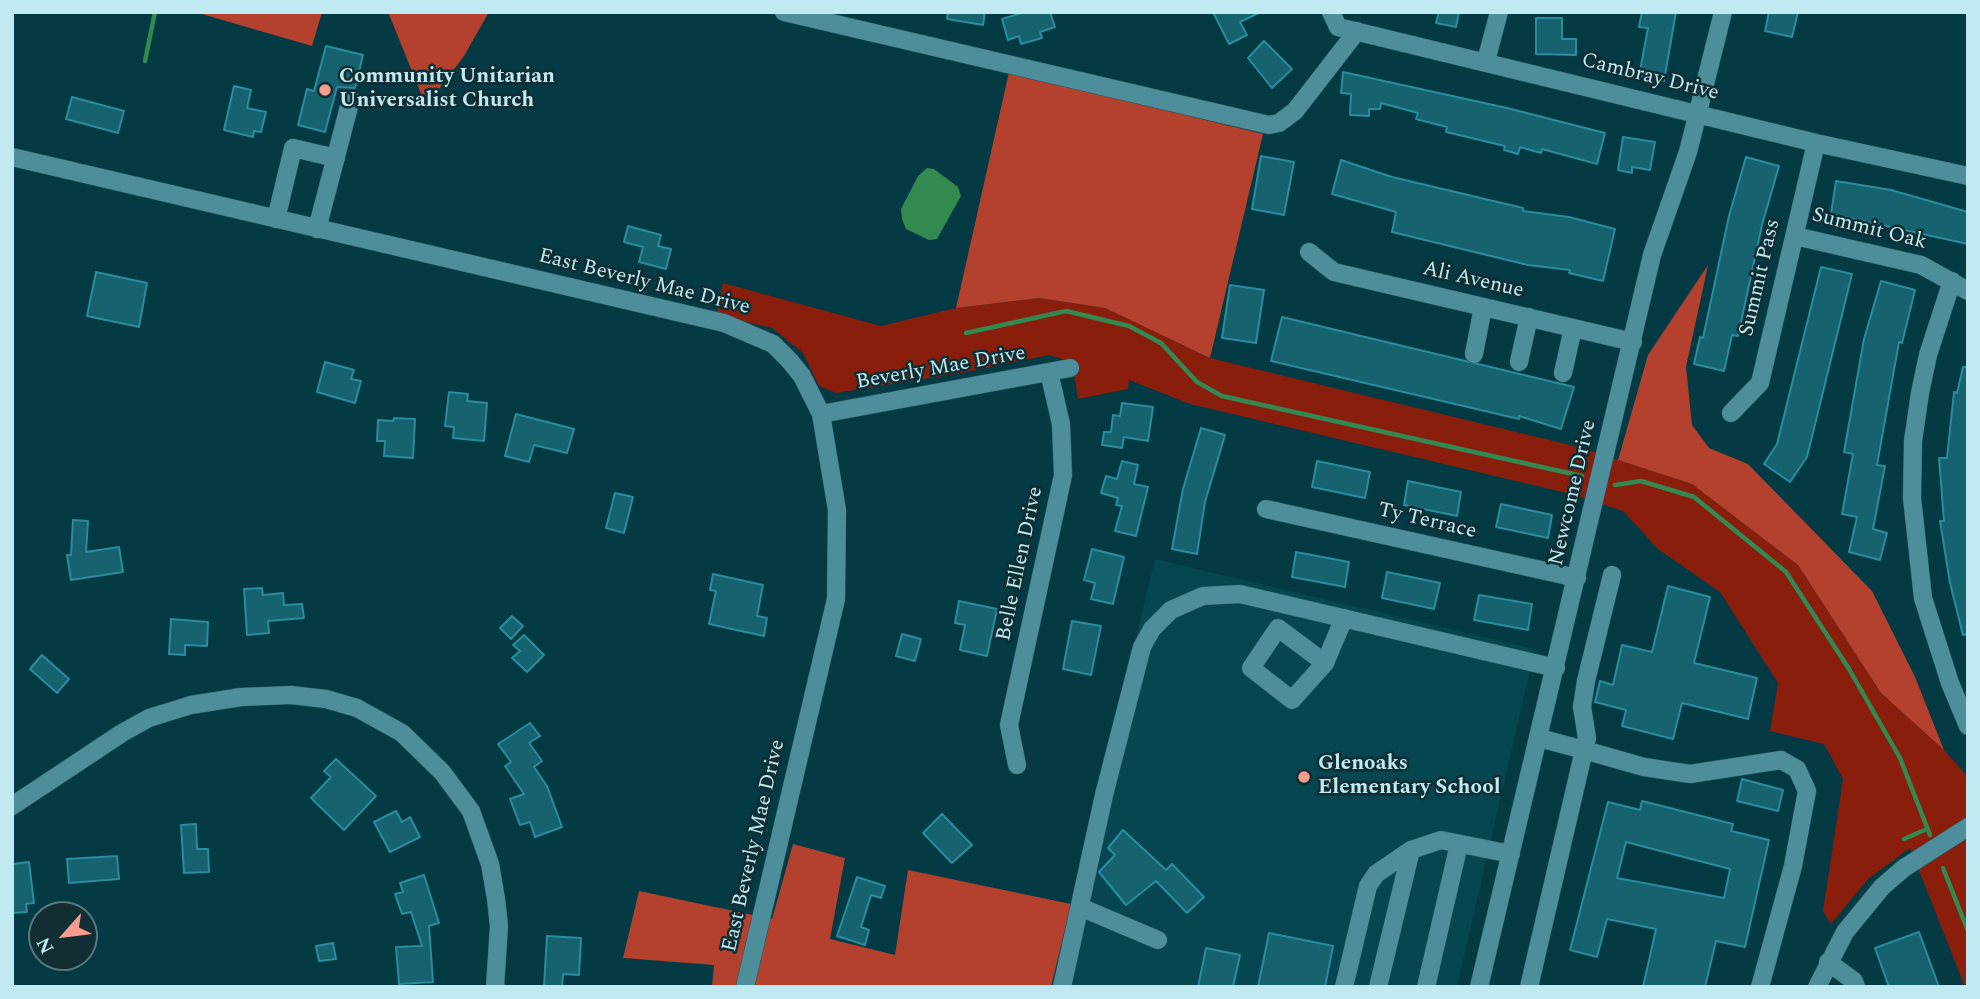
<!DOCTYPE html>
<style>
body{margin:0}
#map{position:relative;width:1980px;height:999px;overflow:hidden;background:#033a43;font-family:Spectral,serif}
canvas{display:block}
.frame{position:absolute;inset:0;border:14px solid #bfeaf2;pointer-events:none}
.north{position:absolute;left:28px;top:901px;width:70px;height:70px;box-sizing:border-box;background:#102e33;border:2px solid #56797f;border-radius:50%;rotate:242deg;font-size:19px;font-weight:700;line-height:28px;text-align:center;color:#bfeaf2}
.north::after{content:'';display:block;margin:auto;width:24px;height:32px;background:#f49d8c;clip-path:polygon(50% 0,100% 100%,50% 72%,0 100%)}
</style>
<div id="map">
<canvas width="1980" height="999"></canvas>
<div class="frame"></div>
<div class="north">N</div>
</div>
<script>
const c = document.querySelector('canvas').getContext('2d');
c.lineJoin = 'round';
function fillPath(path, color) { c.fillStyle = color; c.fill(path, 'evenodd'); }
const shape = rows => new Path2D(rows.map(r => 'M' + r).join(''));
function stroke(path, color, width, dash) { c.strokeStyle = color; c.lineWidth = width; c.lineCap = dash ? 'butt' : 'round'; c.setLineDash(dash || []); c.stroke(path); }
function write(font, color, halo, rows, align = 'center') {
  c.font = font + ' Spectral,serif'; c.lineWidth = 5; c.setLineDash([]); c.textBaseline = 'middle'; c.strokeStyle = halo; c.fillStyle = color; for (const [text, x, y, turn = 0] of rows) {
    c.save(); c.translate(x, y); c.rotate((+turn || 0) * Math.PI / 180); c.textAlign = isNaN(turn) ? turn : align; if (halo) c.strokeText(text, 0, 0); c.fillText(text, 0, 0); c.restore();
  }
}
const built = shape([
 [1155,559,1535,649,1457,987,1051,987]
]);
const green = shape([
 [723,283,881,326,956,308,1039,298,1105,308,1210,358,1578,447,1692,484,1798,565,1881,693,1944,750,1968,777,1968,987,1965,987,1910,848,1868,879,1831,924,1823,911,1843,779,1824,744,1770,731,1778,683,1720,592,1658,549,1623,511,1571,494,1190,404,1129,380,1128,389,1078,399,1072,362,1049,355,967,372,836,393,819,386,803,353,772,328,716,315]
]);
const forest = shape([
 [195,12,322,12,312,46],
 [388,12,489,12,464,56,426,106],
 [1009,72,1263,134,1210,358,1105,308,1039,298,956,308],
 [1708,265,1686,367,1692,425,1709,448,1748,464,1872,591,1915,677,1944,750,1881,693,1798,565,1692,484,1618,460,1648,355],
 [793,844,845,858,830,939,895,955,908,870,1071,904,1051,987,712,987,714,965,623,958,639,891,772,919]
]);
const water = shape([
 [927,168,934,169,958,187,961,196,937,239,929,240,906,229,902,219,901,209,918,176]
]);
const stream = shape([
 [145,61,155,12],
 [966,333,1066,311,1129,326,1161,343,1197,382,1222,396,1582,476],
 [1615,485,1641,481,1694,497,1786,572,1849,669,1900,758,1930,835],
 [1904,839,1927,829],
 [1943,868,1968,931]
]);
const building = shape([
 [948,12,985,12,983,25,947,19,948,12],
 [1025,12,1050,12,1055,27,1040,32,1042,38,1021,44,1019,36,1008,40,1002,19,1025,12],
 [1213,12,1261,12,1240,22,1247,35,1229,44,1213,12],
 [1439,12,1459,12,1456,27,1436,23,1439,12],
 [1642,12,1676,12,1664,81,1639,76,1648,28,1639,27,1642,12],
 [1769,12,1798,12,1792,37,1765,31,1769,12],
 [1536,18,1562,18,1562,39,1576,39,1576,55,1536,54,1536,18],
 [1264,41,1292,69,1272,88,1248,58,1264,41],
 [326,46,363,55,355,88,337,87,325,132,298,125,307,89,314,91,326,46],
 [1343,72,1507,108,1605,133,1597,164,1542,149,1541,153,1520,147,1518,154,1504,150,1505,146,1446,132,1447,127,1416,119,1418,113,1381,103,1380,109,1369,109,1369,116,1350,115,1351,94,1341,93,1343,72],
 [234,86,251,90,247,108,266,112,261,132,254,131,253,137,224,130,234,86],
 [72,97,124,111,118,133,66,119,72,97],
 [1623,137,1655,142,1650,170,1632,167,1632,173,1618,170,1623,137],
 [1261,156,1294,162,1284,215,1252,209,1261,156],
 [1746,157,1779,166,1762,225,1738,336,1732,335,1724,371,1694,364,1700,337,1703,338,1729,216,1746,157],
 [1341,160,1392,177,1523,208,1523,211,1569,217,1615,229,1603,281,1569,273,1570,270,1528,265,1392,232,1396,212,1332,194,1341,160],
 [1836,181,1891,190,1968,212,1968,244,1831,214,1836,181],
 [628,226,661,235,658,246,671,249,666,269,639,262,643,247,624,242,628,226],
 [1821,267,1852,274,1807,457,1790,482,1764,464,1777,444,1821,267],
 [96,272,147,283,139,327,87,316,96,272],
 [1881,281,1915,290,1902,343,1899,342,1877,465,1885,466,1873,529,1887,533,1880,560,1849,552,1857,517,1842,514,1853,454,1844,452,1864,339,1881,281],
 [1230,285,1264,290,1256,343,1222,338,1230,285],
 [1282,317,1574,387,1561,429,1519,416,1519,419,1271,361,1282,317],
 [325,362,354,370,351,379,361,381,355,403,317,392,325,362],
 [1963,367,1968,367,1968,634,1963,635,1950,583,1940,521,1944,521,1939,458,1947,458,1954,392,1957,393,1963,367],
 [449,392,468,394,467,401,487,403,484,441,453,438,454,427,445,426,449,392],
 [1122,403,1153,407,1148,441,1124,437,1122,448,1102,445,1104,432,1111,432,1113,415,1120,416,1122,403],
 [516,414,574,429,567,453,534,445,529,462,505,456,516,414],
 [394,418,415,419,413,458,384,456,385,441,377,441,378,420,393,421,394,418],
 [1201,428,1225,435,1205,502,1197,554,1172,549,1183,489,1201,428],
 [1122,461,1138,465,1134,484,1148,487,1136,536,1115,531,1122,506,1116,505,1118,498,1101,493,1106,476,1117,479,1122,461],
 [1317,461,1370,472,1365,498,1312,487,1317,461],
 [1408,481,1461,492,1457,516,1404,505,1408,481],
 [615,493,633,497,624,533,606,528,615,493],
 [1501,504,1552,515,1548,538,1496,527,1501,504],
 [73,520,88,521,86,552,119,547,123,572,71,580,67,555,71,555,73,520],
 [1092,549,1124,557,1113,604,1091,599,1095,583,1084,580,1092,549],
 [1296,552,1349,562,1345,587,1292,577,1296,552],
 [1387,572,1440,583,1434,609,1382,598,1387,572],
 [713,574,763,585,757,616,767,618,764,636,709,624,716,591,710,590,713,574],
 [1668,586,1710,597,1694,663,1757,678,1748,719,1682,703,1673,739,1622,726,1626,710,1595,702,1600,681,1613,685,1622,645,1652,652,1668,586],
 [262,588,263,595,283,593,284,605,302,604,304,618,268,621,269,633,247,635,244,589,262,588],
 [1479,595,1532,604,1528,630,1474,620,1479,595],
 [959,601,997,609,987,656,960,650,965,625,955,623,959,601],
 [512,616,523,626,511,639,500,628,512,616],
 [171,619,208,622,207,646,185,645,185,655,169,654,171,619],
 [1072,621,1101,626,1091,675,1063,669,1072,621],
 [902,634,921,639,915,661,896,656,902,634],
 [524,635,544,655,527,672,512,658,520,651,513,645,524,635],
 [42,655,69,679,57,693,30,669,42,655],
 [530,723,540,736,529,743,542,761,534,767,547,786,562,827,535,837,530,822,520,825,510,799,524,794,505,766,511,762,498,744,530,723],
 [336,759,376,796,344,830,311,798,331,777,324,771,336,759],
 [1742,779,1783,790,1778,811,1737,801,1742,779],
 [1642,801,1733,824,1731,831,1769,840,1745,947,1716,941,1705,987,1643,987,1656,929,1607,919,1597,957,1570,950,1608,802,1640,810,1642,801],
 [1626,842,1730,869,1724,898,1617,878,1626,842],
 [396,811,402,822,410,817,420,837,390,852,374,822,396,811],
 [942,814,972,845,952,863,923,833,942,814],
 [196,824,197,849,208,849,209,872,184,873,181,825,196,824],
 [1123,830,1166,870,1172,864,1204,897,1187,913,1156,881,1126,905,1099,872,1115,855,1108,848,1123,830],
 [117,856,119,879,69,883,67,859,117,856],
 [29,862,34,903,26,904,27,912,12,913,12,864,29,862],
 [424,875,439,923,429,926,433,982,399,984,396,947,422,946,411,912,402,914,395,894,403,892,400,883,424,875],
 [857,877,885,886,881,898,871,895,861,927,869,930,865,945,837,936,857,877],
 [1919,932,1939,987,1889,987,1875,948,1919,932],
 [1269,933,1333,946,1325,987,1258,987,1269,933],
 [547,936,581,938,579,975,563,974,562,987,544,986,547,936],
 [333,943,336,959,319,961,316,946,333,943],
 [1206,948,1240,955,1233,987,1198,987,1206,948]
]);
const minor = shape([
 [784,12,1269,125,1279,123,1295,111,1357,31],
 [1331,12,1338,27,1816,143,1968,176],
 [1486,61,1499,12],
 [12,157,724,323,773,344,789,360,802,376,821,414,837,510,836,599,745,987],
 [276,219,293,148,336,158],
 [317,229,351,99],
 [1795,236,1921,265,1968,291],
 [1309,252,1334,272,1633,342],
 [1952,281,1928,355,1920,393,1913,441,1912,498,1923,598,1950,683,1968,726],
 [1474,354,1483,307],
 [1519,362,1529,317],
 [1563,373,1573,328],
 [1731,413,1760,383,1816,143],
 [821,414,1070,368],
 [1266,509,1577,578],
 [1612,575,1586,681,1582,707,1587,738,1584,750,1644,767,1690,774,1781,760,1797,769,1807,791,1793,866,1760,987],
 [1325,663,1278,628,1251,668,1292,700,1325,663,1344,618],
 [1017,765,1009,725,1063,475,1061,424,1049,372],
 [12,806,122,733,149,718,191,705,241,697,291,695,326,699,357,708,402,733,442,772,471,811,490,864,496,899,499,926,495,987],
 [1080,907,1158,940],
 [1828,962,1854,981,1856,987],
 [1062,987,1104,795,1142,647,1152,629,1171,610,1203,596,1240,594,1556,668],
 [1344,987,1368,886,1376,874,1411,850,1441,840,1511,854],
 [1378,987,1411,850],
 [1426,987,1459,844],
 [1479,987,1652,255,1688,152,1723,12],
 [1529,987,1584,750,1539,738],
 [1817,987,1845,932,1882,887,1904,868,1968,827]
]);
const markers = [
 [325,90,7,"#f49d8c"],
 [1304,777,7,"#f49d8c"]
];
const poiNames = [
 ["Community Unitarian",339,78],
 ["Universalist Church",339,102],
 ["Glenoaks",1318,765],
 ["Elementary School",1318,789]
];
const streetNames = [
 ["Cambray Drive",1650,78,14],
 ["Summit Oak",1869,230,14],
 ["Summit Pass",1761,278,-77],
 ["Ali Avenue",1473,281,13],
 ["East Beverly Mae Drive",644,283,14],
 ["Beverly Mae Drive",941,369,-10],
 ["Newcome Drive",1574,493,-77],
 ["Ty Terrace",1427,522,13],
 ["Belle Ellen Drive",1021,564,-78],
 ["East Beverly Mae Drive",755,846,-77]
];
fillPath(built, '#064650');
fillPath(green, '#891e0d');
fillPath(forest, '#b3412e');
fillPath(water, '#328a50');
stroke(stream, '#328a50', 4.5);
fillPath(building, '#16626e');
stroke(building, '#2b8c9d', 2);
stroke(minor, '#255a62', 19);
stroke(minor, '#4d8e9a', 18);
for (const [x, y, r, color] of markers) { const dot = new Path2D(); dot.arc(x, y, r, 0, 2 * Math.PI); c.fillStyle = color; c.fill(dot); stroke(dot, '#102e33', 2.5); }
write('bold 21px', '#bfeaf2', '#102e33', poiNames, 'left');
write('21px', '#bfeaf2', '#102e33', streetNames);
</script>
